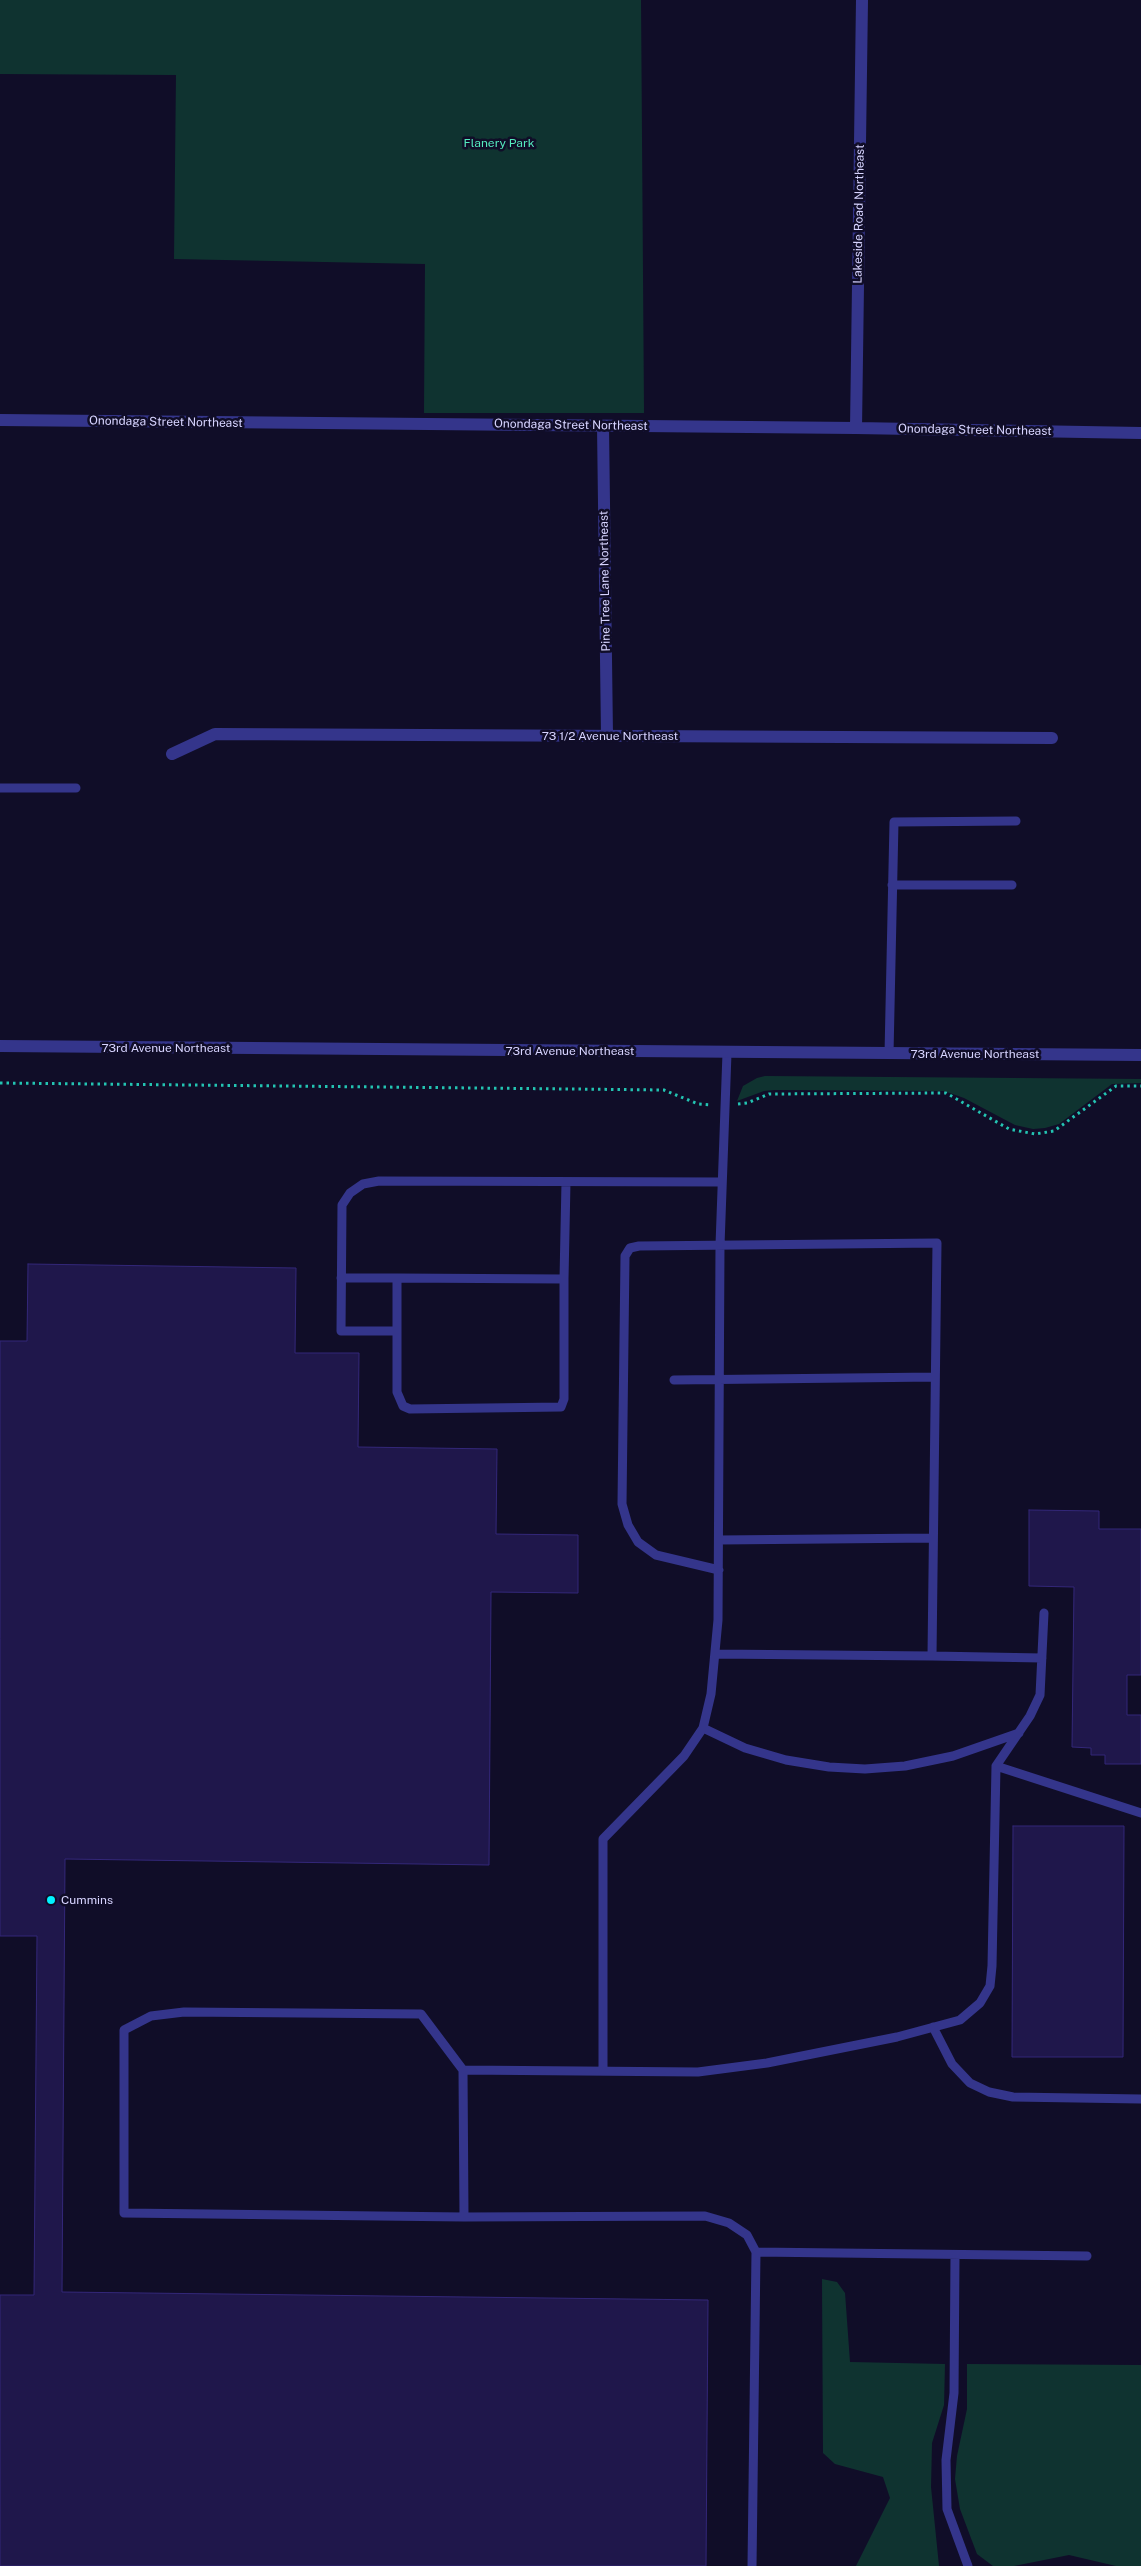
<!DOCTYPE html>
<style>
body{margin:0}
canvas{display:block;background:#100d28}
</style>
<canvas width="1141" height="2566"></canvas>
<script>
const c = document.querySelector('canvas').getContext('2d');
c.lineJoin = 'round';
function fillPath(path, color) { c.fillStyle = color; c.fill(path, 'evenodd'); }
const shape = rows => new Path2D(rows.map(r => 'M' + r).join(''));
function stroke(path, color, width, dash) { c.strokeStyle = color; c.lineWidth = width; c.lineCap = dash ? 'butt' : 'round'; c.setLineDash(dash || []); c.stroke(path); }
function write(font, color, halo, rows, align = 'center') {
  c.font = font + ' "Public Sans",sans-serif'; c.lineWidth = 5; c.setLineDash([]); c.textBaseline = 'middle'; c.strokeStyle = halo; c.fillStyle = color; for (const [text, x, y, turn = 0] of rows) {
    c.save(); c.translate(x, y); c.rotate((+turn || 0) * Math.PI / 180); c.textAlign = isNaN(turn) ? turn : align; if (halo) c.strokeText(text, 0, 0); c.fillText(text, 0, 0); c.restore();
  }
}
const green = shape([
 [0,0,641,0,644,413,424,413,425,264,174,259,176,75,0,74],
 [765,1076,1141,1079,1141,1083,1112,1084,1059,1124,1045,1128,1033,1129,1015,1125,964,1098,944,1091,775,1090,764,1091,737,1101,743,1086,757,1078],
 [822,2279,837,2282,845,2293,850,2362,945,2364,944,2405,932,2443,931,2487,939,2566,856,2566,890,2498,883,2477,835,2464,823,2453],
 [967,2364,1141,2365,1141,2566,1116,2566,1069,2555,1014,2566,993,2566,977,2554,960,2509,955,2479,957,2456,967,2409]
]);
const building = shape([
 [28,1264,296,1268,295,1353,359,1353,358,1447,497,1449,496,1534,578,1535,578,1593,491,1592,489,1865,65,1859,62,2292,708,2300,706,2566,0,2566,0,2295,34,2295,37,1936,0,1936,0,1341,27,1341,28,1264],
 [1029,1510,1099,1511,1099,1529,1141,1529,1141,1675,1127,1675,1127,1715,1141,1715,1141,1764,1105,1764,1105,1755,1091,1755,1091,1748,1072,1747,1074,1587,1029,1586,1029,1510],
 [1013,1826,1124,1826,1123,2057,1012,2057,1013,1826]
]);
const path = shape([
 [0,1083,664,1090,698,1104,711,1105],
 [738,1104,747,1103,769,1094,946,1093,1009,1129,1035,1134,1054,1131,1116,1086,1141,1086]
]);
const service = shape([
 [0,788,76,788],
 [892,885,1012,885],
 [889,1054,894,822,1016,821],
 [341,1278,397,1278,564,1279,564,1399,561,1407,410,1409,403,1406,397,1392,397,1278],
 [564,1279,566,1182],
 [397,1331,341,1331,342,1205,350,1193,363,1184,379,1181,722,1182],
 [674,1380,935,1377],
 [719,1540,933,1538],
 [719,1570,656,1555,638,1542,628,1525,622,1504,625,1256,630,1248,639,1246,937,1243,932,1656,1042,1658],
 [715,1654,932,1656],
 [703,1728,745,1748,786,1760,829,1767,865,1769,905,1766,953,1756,1019,1733],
 [996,1766,1141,1813],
 [933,2027,952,2064,970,2083,989,2092,1013,2097,1141,2099],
 [463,2070,464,2217],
 [603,2071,603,1839,684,1756,703,1728,711,1694,718,1620,720,1245,727,1053],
 [756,2252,1087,2256],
 [955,2255,954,2393,946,2460,947,2509,968,2566],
 [752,2566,756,2252,747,2235,729,2223,705,2216,464,2217,124,2213,124,2030,151,2016,184,2012,421,2014,463,2070,698,2072,767,2063,897,2037,960,2020,980,2003,990,1986,992,1966,996,1766,1030,1716,1040,1695,1044,1613]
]);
const minor = shape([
 [0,420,856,428,1141,433],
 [603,426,607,736],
 [856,428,862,0],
 [172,754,215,734,1052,738]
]);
const tertiary = shape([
 [0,1046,1141,1055]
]);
const markers = [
 [51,1900,5,"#00f2ff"]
];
const parkNames = [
 ["Flanery Park",499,143]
];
const streetNames = [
 ["Lakeside Road Northeast",859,214,-89],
 ["Onondaga Street Northeast",166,422,1],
 ["Onondaga Street Northeast",571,425,1],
 ["Onondaga Street Northeast",975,430,1],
 ["Pine Tree Lane Northeast",605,581,-91],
 ["73 1/2 Avenue Northeast",610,736],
 ["73rd Avenue Northeast",166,1048],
 ["73rd Avenue Northeast",570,1051],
 ["73rd Avenue Northeast",975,1054]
];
const poiNames = [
 ["Cummins",61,1900]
];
fillPath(green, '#0f3330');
fillPath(building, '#1f174b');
stroke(building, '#332779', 1);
stroke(path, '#23c4b2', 3, [2.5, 4]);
stroke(service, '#34358b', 9);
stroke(minor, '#34358b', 12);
stroke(tertiary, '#34358b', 12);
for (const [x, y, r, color] of markers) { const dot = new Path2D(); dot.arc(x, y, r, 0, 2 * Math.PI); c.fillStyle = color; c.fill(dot); stroke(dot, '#100d28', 2); }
write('12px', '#54ebbe', '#100d28', parkNames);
write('12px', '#d7d4ff', '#100d28', streetNames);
write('12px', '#d7d4ff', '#100d28', poiNames, 'left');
</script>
